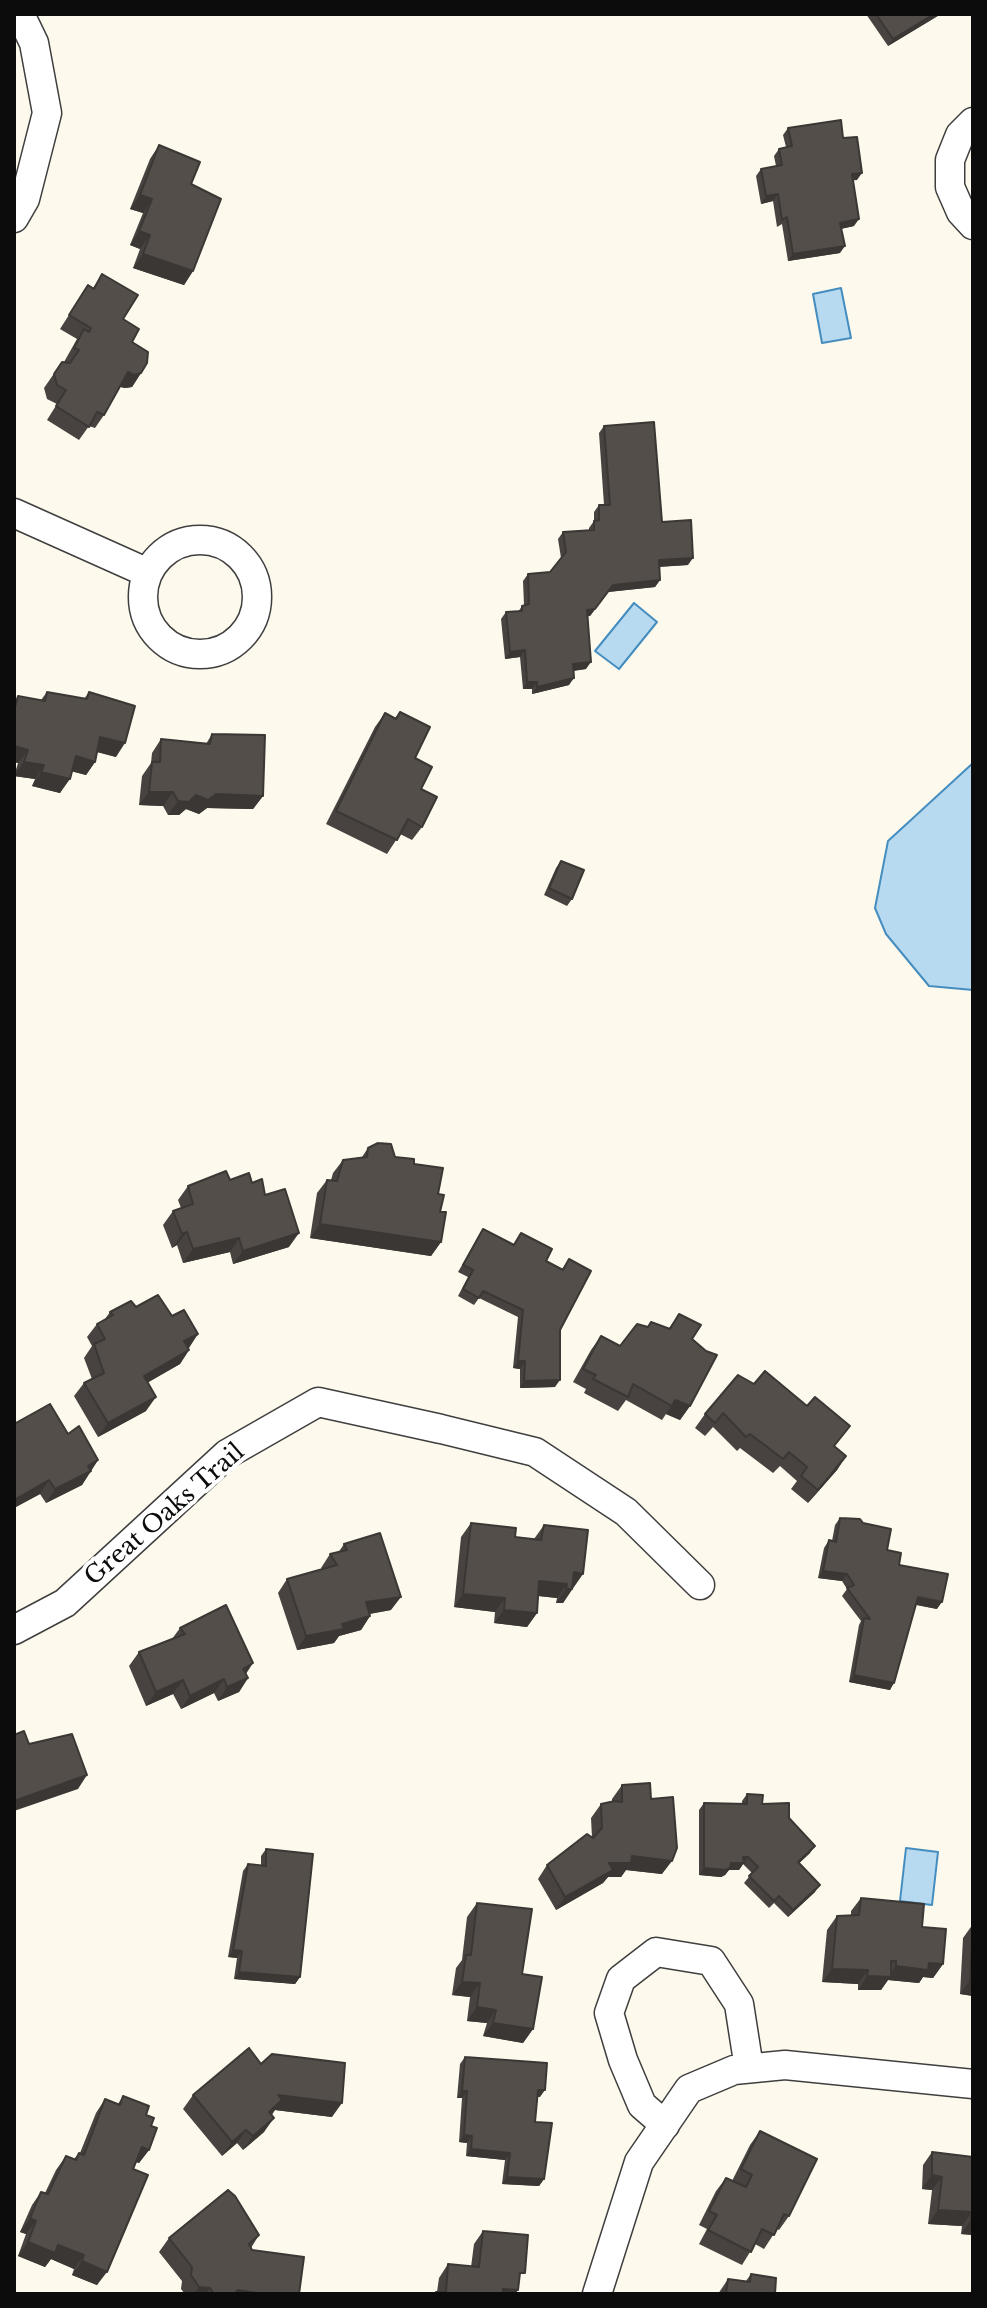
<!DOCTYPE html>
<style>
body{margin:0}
#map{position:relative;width:987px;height:2308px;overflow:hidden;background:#fdfaed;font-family:"Libre Baskerville",serif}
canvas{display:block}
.frame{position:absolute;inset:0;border:16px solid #0c0c0c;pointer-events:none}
</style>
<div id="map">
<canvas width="987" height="2308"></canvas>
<div class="frame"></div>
</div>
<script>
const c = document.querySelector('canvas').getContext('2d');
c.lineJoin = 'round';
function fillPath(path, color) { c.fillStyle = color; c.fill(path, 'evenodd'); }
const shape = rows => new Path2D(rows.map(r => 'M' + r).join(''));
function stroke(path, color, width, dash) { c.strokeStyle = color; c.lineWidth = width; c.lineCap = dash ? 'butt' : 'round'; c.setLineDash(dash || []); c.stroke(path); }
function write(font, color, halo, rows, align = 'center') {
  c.font = font + ' "Libre Baskerville",serif'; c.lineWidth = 8; c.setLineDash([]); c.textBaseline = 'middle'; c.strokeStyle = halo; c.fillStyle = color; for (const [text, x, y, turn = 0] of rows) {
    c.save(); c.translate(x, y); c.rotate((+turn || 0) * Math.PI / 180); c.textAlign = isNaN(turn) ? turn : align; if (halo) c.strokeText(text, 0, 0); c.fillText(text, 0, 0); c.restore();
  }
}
const water = shape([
 [841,288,851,338,822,343,813,294,841,288],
 [634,603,657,622,619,669,595,651,634,603],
 [973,763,973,990,929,986,886,934,875,908,888,841,973,763],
 [906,1848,938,1852,932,1905,900,1901,906,1848]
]);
const street = shape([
 [973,122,960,135,950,160,950,187,961,212,973,225],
 [14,218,25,199,47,113,34,43,20,14],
 [14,513,148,573],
 '143 597a57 57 0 1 1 114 0a57 57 0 1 1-114 0Z',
 [14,1630,65,1603,227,1454,318,1402,441,1429,535,1452,626,1512,700,1585],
 [665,2125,642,2105,623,2060,609,2013,621,1979,656,1952,711,1961,739,2004,749,2068],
 [597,2294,639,2162,689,2089,734,2070,785,2065,973,2084]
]);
const wall = shape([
 [866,14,941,14,888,46],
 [788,128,843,138,857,180,853,180,854,226,841,229,840,253,788,261,782,224,777,227,773,201,761,204,756,176,761,169,776,166,774,156,779,149,786,147,783,135],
 [159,145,191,184,193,271,184,285,133,268,140,249,130,245,143,213,130,209,150,159],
 [102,274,132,342,141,373,132,387,125,388,120,387,104,415,95,428,89,426,79,440,47,420,57,404,47,399,44,388,62,362,66,363,64,362,77,339,60,329,88,285,93,288],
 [604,426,688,565,659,567,660,580,655,587,608,592,590,616,588,616,586,669,574,671,569,685,532,694,532,689,523,689,520,657,505,659,501,619,506,612,518,612,522,606,524,605,523,581,528,574,550,572,561,558,558,539,563,532,589,530,589,528,594,521,594,512,599,505,604,505,599,433],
 [47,692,84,699,89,692,116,757,97,752,95,762,86,775,72,771,60,793,32,786,35,779,14,776,18,763,14,762,14,702,18,696,41,700],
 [400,712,415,758,421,789,422,827,412,840,400,834,387,854,326,824,375,727,385,713,395,718],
 [212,734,263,796,253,809,207,808,199,814,186,809,179,815,168,815,163,806,139,805,142,776,151,763,152,753,161,739,206,744],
 [561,861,572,899,567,906,544,895,556,868],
 [368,1148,414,1164,438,1194,441,1242,431,1256,310,1238,317,1193,327,1180,331,1180,333,1173,343,1160,362,1157],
 [230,1180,252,1183,265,1195,289,1247,233,1264,230,1252,183,1263,177,1245,172,1248,163,1225,173,1211,181,1208,178,1200,188,1186],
 [483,1229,513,1245,521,1233,546,1261,562,1269,569,1259,560,1330,555,1387,520,1388,520,1369,513,1368,518,1317,479,1298,474,1305,458,1296,468,1277,458,1272],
 [136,1307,189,1348,189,1350,180,1364,148,1382,146,1411,98,1437,74,1396,84,1383,92,1379,84,1358,92,1346,87,1337,97,1324,105,1319,110,1312],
 [679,1314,692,1339,690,1406,680,1420,666,1414,662,1420,626,1400,618,1411,584,1393,586,1389,573,1382,591,1350,601,1336,620,1346,647,1327,669,1328],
 [738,1375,846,1456,837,1470,808,1503,791,1489,797,1481,780,1466,773,1473,740,1448,737,1451,713,1427,705,1436,695,1428,705,1414],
 [14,1424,68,1434,98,1460,82,1485,46,1503,40,1494,14,1508],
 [840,1518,887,1550,937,1609,916,1605,890,1690,849,1682,859,1625,861,1621,842,1596,847,1589,842,1581,818,1578,824,1548,829,1540,832,1541,835,1525],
 [471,1523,515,1537,534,1539,544,1525,574,1587,563,1603,556,1603,557,1598,538,1596,537,1613,527,1627,494,1623,495,1612,454,1607,461,1537],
 [344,1544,391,1610,370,1614,370,1616,361,1630,339,1636,334,1643,297,1650,278,1593,287,1579,322,1569,321,1568,330,1554,338,1553],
 [180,1628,246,1674,248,1678,239,1692,218,1701,214,1693,181,1709,173,1694,146,1706,129,1666,139,1652,172,1639],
 [622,1785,651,1799,662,1874,626,1870,621,1877,608,1877,603,1883,556,1910,538,1879,547,1865,592,1838,591,1818,601,1804,612,1802,612,1799],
 [747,1794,789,1818,810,1853,799,1863,815,1892,788,1917,774,1903,769,1908,744,1883,752,1873,743,1864,739,1870,729,1870,725,1875,721,1877,699,1875,699,1810,704,1803,742,1804,742,1801],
 [266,1849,300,1977,295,1984,234,1979,237,1958,228,1957,243,1871,248,1864,261,1866,261,1856],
 [861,1898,922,1927,943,1964,933,1978,923,1977,919,1983,888,1980,881,1990,858,1990,858,1984,822,1982,827,1930,837,1916,851,1915,851,1911],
 [477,1903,522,1974,533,2029,523,2043,483,2036,487,2023,467,2021,470,1997,452,1995,456,1968,462,1960,467,1917],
 [973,1924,973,1996,960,1994,963,1938],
 [465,2057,540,2097,537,2097,535,2122,544,2179,539,2186,502,2184,505,2160,466,2156,467,2143,459,2142,462,2098,457,2098,460,2064],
 [261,2064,332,2117,275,2110,272,2115,264,2132,243,2150,237,2143,222,2156,183,2109,193,2095],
 [123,2096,146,2115,151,2126,149,2150,139,2163,136,2162,97,2285,72,2275,74,2269,51,2259,45,2267,18,2256,26,2234,20,2232,32,2205,41,2192,45,2193,56,2170,66,2156,74,2159,79,2153,80,2153,96,2113,105,2099,118,2104],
 [760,2131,789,2216,779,2230,777,2229,764,2249,755,2244,742,2265,699,2244,707,2229,699,2225,716,2191,726,2178,732,2181,750,2145],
 [932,2152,973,2157,973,2235,961,2234,962,2226,928,2224,932,2190,922,2189,923,2165],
 [483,2231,519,2281,518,2290,515,2294,434,2294,436,2292,437,2292,439,2278,448,2264,471,2267,474,2244],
 [259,2235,251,2248,252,2250,299,2294,185,2294,181,2289,182,2281,159,2252,169,2238],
 [751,2274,775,2294,718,2294,728,2279,746,2281]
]);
const shadedWall = shape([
 [934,14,941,14,888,46,893,39],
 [862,173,857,180,847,181,852,174],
 [778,194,773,201,761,204,766,196],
 [140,195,152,199,143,213,130,209],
 [859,219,854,226,835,230,840,223],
 [139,231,150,235,140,249,130,245],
 [845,246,840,253,788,261,793,254],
 [143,254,193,271,184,285,133,268],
 [128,372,141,373,132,387,125,388,118,386],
 [693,558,688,565,654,567,659,560],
 [660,580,655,587,608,592,590,616,582,617,587,610,613,585],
 [525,650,520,657,505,659,510,652],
 [591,662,586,669,569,671,573,664],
 [574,678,569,685,532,694,537,687],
 [527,682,537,682,532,689,523,689],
 [100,737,125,743,116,757,90,750],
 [14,746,28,750,18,763,14,762],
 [76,756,95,762,86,775,66,770],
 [24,762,44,765,35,779,14,776],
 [41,772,70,779,60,793,32,786],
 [149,792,173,792,163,806,139,805],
 [216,794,263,796,253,809,207,808,199,814,186,809,179,815,168,815,178,801,196,795],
 [320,1224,441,1242,431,1256,310,1238],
 [187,1232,177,1245,172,1248,182,1234],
 [299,1233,289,1247,233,1264,243,1251],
 [239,1238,230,1252,183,1263,193,1249],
 [198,1334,189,1348,174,1355,184,1341],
 [189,1350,180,1364,135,1390,144,1376],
 [518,1361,525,1361,520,1369,513,1368],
 [560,1380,555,1387,520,1388,524,1381],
 [156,1397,146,1411,98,1437,108,1423],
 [675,1400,690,1406,680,1420,666,1414],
 [846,1456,837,1470,808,1503,818,1490],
 [98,1460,82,1485,46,1503,55,1489],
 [49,1480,40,1494,14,1508,14,1500],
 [823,1571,847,1574,842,1581,818,1578],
 [574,1572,583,1574,574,1587,566,1586,567,1584,557,1598,530,1595,539,1581],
 [566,1589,572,1589,563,1603,556,1603],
 [463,1594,505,1598,495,1612,454,1607],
 [401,1597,391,1610,356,1616,366,1602],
 [918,1597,942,1602,937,1609,913,1604],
 [504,1610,537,1613,527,1627,494,1623],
 [370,1616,361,1630,339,1636,334,1643,297,1650,306,1636],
 [253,1663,244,1677,243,1669],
 [854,1675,894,1683,890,1690,849,1682],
 [248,1678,239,1692,218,1701,227,1687],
 [224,1679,214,1693,181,1709,190,1696],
 [183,1680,173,1694,146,1706,156,1692],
 [87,1775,78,1789,14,1811,14,1801],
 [815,1846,810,1853,793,1869,798,1862],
 [632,1856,672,1861,662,1874,626,1870,621,1877,608,1877,603,1883,556,1910,565,1897,609,1863],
 [743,1857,748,1857,739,1870,729,1870,725,1875,721,1877,699,1875,704,1868,731,1863],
 [820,1885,815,1892,788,1917,793,1910],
 [233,1950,242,1951,237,1958,228,1957],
 [929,1963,943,1964,933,1978,923,1977,919,1983,888,1980,881,1990,858,1990,867,1976,889,1976,896,1966],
 [832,1969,868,1970,858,1984,822,1982],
 [239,1972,300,1977,295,1984,234,1979],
 [970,1980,973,1980,973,1996,960,1994],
 [462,1982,480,1983,470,1997,452,1995],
 [477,2007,496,2010,487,2023,467,2021],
 [493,2023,533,2029,523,2043,483,2036],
 [538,2090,545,2090,540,2097,533,2097],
 [462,2091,467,2091,462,2098,457,2098],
 [278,2095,342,2103,332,2117,275,2110,259,2125],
 [274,2118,264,2132,243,2150,253,2136],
 [246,2130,237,2143,222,2156,232,2142],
 [464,2135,472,2136,467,2143,459,2142],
 [142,2147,149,2150,139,2163,132,2160],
 [471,2149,510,2153,505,2160,466,2156],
 [932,2175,942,2177,932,2190,922,2189],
 [507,2177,544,2179,539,2186,502,2184],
 [938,2210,972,2212,962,2226,928,2224],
 [30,2218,36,2221,26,2234,20,2232],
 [971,2220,973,2221,973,2235,961,2234],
 [28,2242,58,2245,84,2255,74,2269,51,2259,45,2267,18,2256],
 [82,2261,107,2272,97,2285,72,2275],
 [199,2287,210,2288,206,2294,194,2294],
 [503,2289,518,2290,515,2294,499,2294],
 [238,2290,262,2294,234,2294]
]);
const building = shape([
 [876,14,934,14,893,39,876,14],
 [841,120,843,138,857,137,862,173,852,174,859,219,840,223,845,246,793,254,787,217,782,220,778,194,766,196,761,169,782,165,779,149,792,146,788,128,841,120],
 [159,145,200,162,191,184,221,199,193,271,143,254,150,235,139,231,152,199,140,195,159,145],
 [102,274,138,295,123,319,139,329,132,342,148,352,147,363,141,373,134,375,128,372,104,415,97,412,89,427,56,406,66,390,57,385,54,374,62,362,70,363,79,350,74,348,84,329,89,332,91,328,69,315,88,285,94,289,102,274],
 [654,422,662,522,691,520,693,558,659,560,660,580,613,585,595,609,587,610,591,662,573,664,574,678,537,687,537,682,527,682,525,650,510,652,506,612,522,611,522,606,529,604,528,574,550,572,566,552,563,532,594,530,594,521,599,520,599,505,610,505,604,426,654,422],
 [47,692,87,699,89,692,135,706,125,743,100,737,95,762,76,756,70,779,41,772,44,765,24,762,28,750,14,746,14,711,18,696,45,701,47,692],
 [400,712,430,727,415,758,432,767,421,789,437,797,422,827,408,819,397,840,336,811,385,713,396,719,400,712],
 [212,734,265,735,263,796,216,794,208,800,196,795,189,802,178,801,173,792,149,792,152,762,160,762,161,739,210,744,212,734],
 [561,861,584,870,572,899,549,888,561,861],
 [378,1143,391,1144,395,1157,414,1159,414,1164,443,1168,438,1194,444,1195,440,1212,446,1212,441,1242,320,1224,327,1180,337,1181,343,1160,367,1157,368,1148,378,1143],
 [226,1171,230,1180,249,1173,252,1183,262,1179,265,1195,285,1189,299,1233,243,1251,239,1238,193,1249,187,1232,182,1234,173,1211,193,1204,188,1186,226,1171],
 [483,1229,514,1245,521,1233,552,1249,546,1261,563,1270,569,1259,591,1271,560,1330,560,1380,524,1381,525,1361,518,1361,523,1310,483,1291,479,1298,463,1289,473,1270,463,1265,483,1229],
 [158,1295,172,1316,184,1310,198,1334,184,1341,189,1350,144,1376,156,1397,108,1423,84,1383,104,1373,94,1344,105,1339,97,1324,113,1315,110,1312,131,1301,136,1307,158,1295],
 [679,1314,701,1325,692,1339,706,1351,717,1355,690,1406,675,1400,672,1406,633,1384,628,1397,593,1379,596,1375,583,1369,601,1336,620,1346,637,1324,648,1327,651,1322,670,1329,679,1314],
 [765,1371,807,1406,815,1397,850,1426,834,1446,846,1456,818,1490,801,1476,807,1467,789,1452,783,1459,750,1434,746,1437,723,1413,715,1423,705,1414,738,1375,754,1384,765,1371],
 [50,1404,68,1434,79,1426,98,1460,88,1466,91,1471,55,1489,49,1480,14,1500,14,1424,50,1404],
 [840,1518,860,1519,863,1523,891,1529,887,1550,901,1553,899,1565,948,1574,942,1602,918,1597,894,1683,854,1675,864,1618,870,1619,847,1588,854,1585,847,1574,823,1571,829,1540,836,1542,840,1518],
 [471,1523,516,1528,515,1537,541,1540,544,1525,588,1530,583,1574,574,1572,572,1589,566,1589,567,1584,539,1581,537,1613,504,1610,505,1598,463,1594,471,1523],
 [380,1533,401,1597,366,1602,370,1616,342,1624,344,1629,306,1636,287,1579,337,1565,330,1554,347,1550,344,1544,380,1533],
 [226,1605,253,1663,243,1669,248,1678,227,1687,224,1679,190,1696,183,1680,156,1692,139,1652,185,1634,180,1628,226,1605],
 [24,1731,29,1744,72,1734,87,1775,14,1801,14,1735,24,1731],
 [650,1783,651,1799,673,1797,677,1848,672,1861,632,1856,631,1863,609,1863,613,1870,565,1897,547,1865,587,1834,593,1838,602,1828,601,1804,615,1801,622,1802,622,1785,650,1783],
 [747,1794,763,1795,762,1804,789,1803,789,1818,815,1846,798,1862,820,1885,793,1910,779,1896,774,1901,749,1876,758,1867,748,1857,743,1857,744,1863,731,1863,730,1868,726,1870,704,1868,704,1803,747,1804,747,1794],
 [266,1849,313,1854,300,1977,239,1972,242,1951,233,1950,248,1864,266,1866,266,1849],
 [861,1898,924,1904,922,1927,946,1929,943,1964,929,1963,928,1970,896,1966,896,1961,891,1961,891,1977,867,1976,868,1970,832,1969,837,1916,859,1915,861,1898],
 [477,1903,532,1909,522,1974,542,1977,533,2029,493,2023,496,2010,477,2007,480,1983,462,1982,466,1955,471,1955,477,1903],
 [973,1924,973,1980,970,1980,973,1924],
 [249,2048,261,2064,272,2054,345,2063,342,2103,278,2095,282,2100,269,2112,274,2118,253,2136,246,2130,232,2142,193,2095,249,2048],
 [465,2057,547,2063,545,2090,538,2090,535,2122,552,2123,544,2179,507,2177,510,2153,471,2149,472,2136,464,2135,467,2091,462,2091,465,2057],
 [123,2096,149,2106,146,2115,154,2118,151,2126,157,2128,149,2150,142,2147,133,2169,148,2175,107,2272,82,2261,84,2255,58,2245,55,2253,28,2242,36,2221,30,2218,41,2192,48,2194,66,2156,76,2160,79,2153,84,2155,105,2099,120,2105,123,2096],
 [760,2131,817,2159,789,2216,784,2214,774,2235,762,2229,751,2252,708,2230,717,2215,709,2211,726,2178,746,2187,752,2175,741,2169,760,2131],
 [932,2152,973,2157,973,2221,971,2220,972,2212,938,2210,942,2177,932,2175,932,2152],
 [228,2190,235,2196,259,2235,249,2244,252,2250,304,2257,299,2294,262,2294,238,2290,234,2294,214,2294,210,2288,199,2287,191,2275,192,2267,169,2238,228,2190],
 [483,2231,528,2235,525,2273,520,2273,518,2290,503,2289,502,2294,435,2294,436,2292,446,2292,448,2264,479,2267,483,2231],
 [751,2274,776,2278,775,2294,726,2294,728,2279,750,2282,751,2274]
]);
const streetNames = [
 ["Great Oaks Trail",165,1515,-41]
];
fillPath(water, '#b7daf0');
stroke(water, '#458dbf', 2);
stroke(street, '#3f3f3f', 31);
stroke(street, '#fff', 28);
fillPath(wall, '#484340');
fillPath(shadedWall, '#3b3734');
fillPath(building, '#544e4a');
stroke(building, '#3b3734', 2);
write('24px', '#0c0c0c', '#fff', streetNames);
</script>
